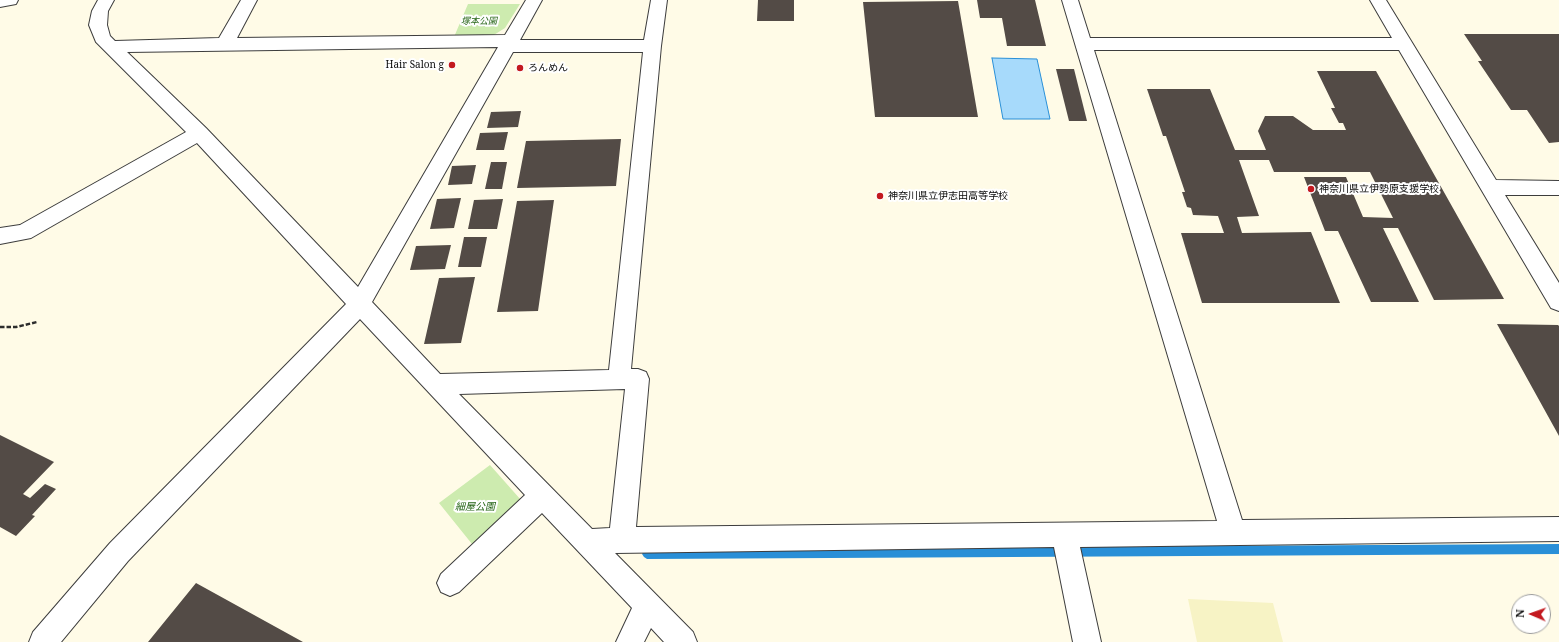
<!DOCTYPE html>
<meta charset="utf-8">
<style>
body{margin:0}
#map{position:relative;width:1559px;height:642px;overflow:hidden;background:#fffbe7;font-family:"Noto Serif",serif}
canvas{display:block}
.north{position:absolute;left:1511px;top:594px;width:40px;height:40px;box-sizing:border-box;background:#fff;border:1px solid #9d9d9d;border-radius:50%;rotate:272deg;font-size:11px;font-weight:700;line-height:16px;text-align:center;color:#0a0a0a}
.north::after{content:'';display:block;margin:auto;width:14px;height:18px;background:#c3191f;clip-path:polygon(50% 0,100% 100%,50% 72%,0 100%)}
</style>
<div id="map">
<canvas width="1559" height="642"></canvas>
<div class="north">N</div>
</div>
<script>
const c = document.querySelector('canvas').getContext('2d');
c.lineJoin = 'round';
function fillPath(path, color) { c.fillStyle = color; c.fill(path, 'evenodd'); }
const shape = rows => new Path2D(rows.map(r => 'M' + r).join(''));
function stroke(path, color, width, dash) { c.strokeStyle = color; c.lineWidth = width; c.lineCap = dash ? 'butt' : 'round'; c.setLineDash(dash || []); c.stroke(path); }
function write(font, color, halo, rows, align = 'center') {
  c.font = font + ' "Noto Serif","Noto Sans JP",serif'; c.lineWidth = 4; c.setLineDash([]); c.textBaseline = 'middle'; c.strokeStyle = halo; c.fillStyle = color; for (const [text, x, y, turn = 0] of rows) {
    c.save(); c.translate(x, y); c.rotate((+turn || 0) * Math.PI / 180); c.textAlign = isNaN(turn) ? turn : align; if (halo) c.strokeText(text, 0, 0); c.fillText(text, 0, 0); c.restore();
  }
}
const farmland = shape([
 [1188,599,1273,603,1283,642,1197,642]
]);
const green = shape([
 [468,4,520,4,505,28,489,38,454,37],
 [490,465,521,500,472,544,439,503]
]);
const water = shape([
 [992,58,1037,59,1050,119,1003,119,992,58]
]);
const stream = shape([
 [1559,544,1559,554,647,559,644,557,642,554,644,551,647,549,1559,544]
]);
const building = shape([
 [758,0,794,0,794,21,757,21],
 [977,0,1035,0,1046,46,1007,46,1002,18,980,18],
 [958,1,978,117,875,117,863,2],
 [1464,34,1559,34,1559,142,1549,143,1527,110,1511,110,1478,61,1482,61],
 [1056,69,1074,69,1087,121,1069,121],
 [1317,71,1376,71,1504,299,1434,300,1398,228,1383,228,1419,302,1371,302,1338,231,1325,231,1304,177,1346,177,1363,217,1393,218,1370,172,1274,172,1269,160,1239,160,1259,216,1237,217,1242,233,1311,232,1340,303,1202,303,1181,233,1224,233,1218,216,1193,215,1191,208,1187,207,1182,192,1185,192,1166,136,1163,136,1147,89,1210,89,1235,150,1266,150,1258,131,1265,116,1293,116,1313,130,1346,130,1343,123,1339,123,1331,108,1335,108],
 [521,111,518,127,487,128,491,112],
 [508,132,504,150,476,150,480,133],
 [621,139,616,186,517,188,526,141],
 [491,162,507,162,502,189,485,189],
 [476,165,472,184,448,185,452,166],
 [461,198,454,228,430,229,437,199],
 [503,199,497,229,468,229,474,200],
 [554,200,538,311,497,312,517,201],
 [464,237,487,237,481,267,458,267],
 [451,245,445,269,410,270,416,246],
 [475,277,461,343,424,344,439,278],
 [1497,324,1558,325,1559,326,1559,436],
 [0,435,54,462,23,494,30,498,45,484,56,489,32,515,35,516,16,536,0,527],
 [196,583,303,642,148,642]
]);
const path = shape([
 [0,327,16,327,37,322]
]);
const street = shape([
 [0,0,18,0,16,4,0,7,0,0],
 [98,0,114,0,108,11,107,25,110,36,115,41,219,38,241,0,257,0,237,38,505,35,526,0,542,0,520,40,644,40,651,0,667,0,661,46,631,369,638,369,646,372,649,379,636,527,1217,521,1062,0,1078,0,1090,38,1392,38,1370,0,1386,0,1496,180,1559,181,1559,195,1505,195,1559,283,1559,311,1551,308,1399,50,1094,50,1242,520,1559,517,1559,541,1080,547,1101,642,1073,642,1054,547,615,553,693,632,697,642,664,642,651,628,644,642,616,642,632,608,542,513,459,592,450,596,441,592,437,583,441,574,525,495,360,319,128,561,61,642,29,642,33,632,110,543,346,304,197,143,31,238,0,244,0,228,20,225,186,132,96,42,89,25,92,11,98,0],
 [498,47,358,287,206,128,127,52,498,47],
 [513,52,643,52,609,370,440,374,372,302,513,52],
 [625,389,610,528,592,529,459,394,625,389]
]);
const markers = [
 [452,65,4,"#c3191f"],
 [520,68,4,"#c3191f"],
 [1311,189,4,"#c3191f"],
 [880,196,4,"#c3191f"]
];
const farParknames = [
 ["塚本公園",479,21]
];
const poiNames = [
 ["Hair Salon g",444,65,"right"],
 ["ろんめん",528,68],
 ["神奈川県立伊勢原支援学校",1319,189],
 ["神奈川県立伊志田高等学校",888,196]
];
const parkNames = [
 ["細屋公園",475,507]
];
fillPath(farmland, '#f7f3c5');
fillPath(green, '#cdebaf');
fillPath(water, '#a7dafb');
stroke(water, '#298fd7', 1);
fillPath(stream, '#298fd7');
fillPath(building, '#534b46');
stroke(street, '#3d3d3d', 2);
stroke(path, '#2c2c2c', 2.5, [4.5, 2]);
fillPath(street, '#fff');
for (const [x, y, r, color] of markers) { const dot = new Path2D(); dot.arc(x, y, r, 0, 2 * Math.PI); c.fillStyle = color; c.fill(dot); stroke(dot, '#fff', 1.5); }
write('italic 9px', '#266517', '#fff', farParknames);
write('10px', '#0a0a0a', '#fff', poiNames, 'left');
write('italic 10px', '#266517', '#fff', parkNames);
</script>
